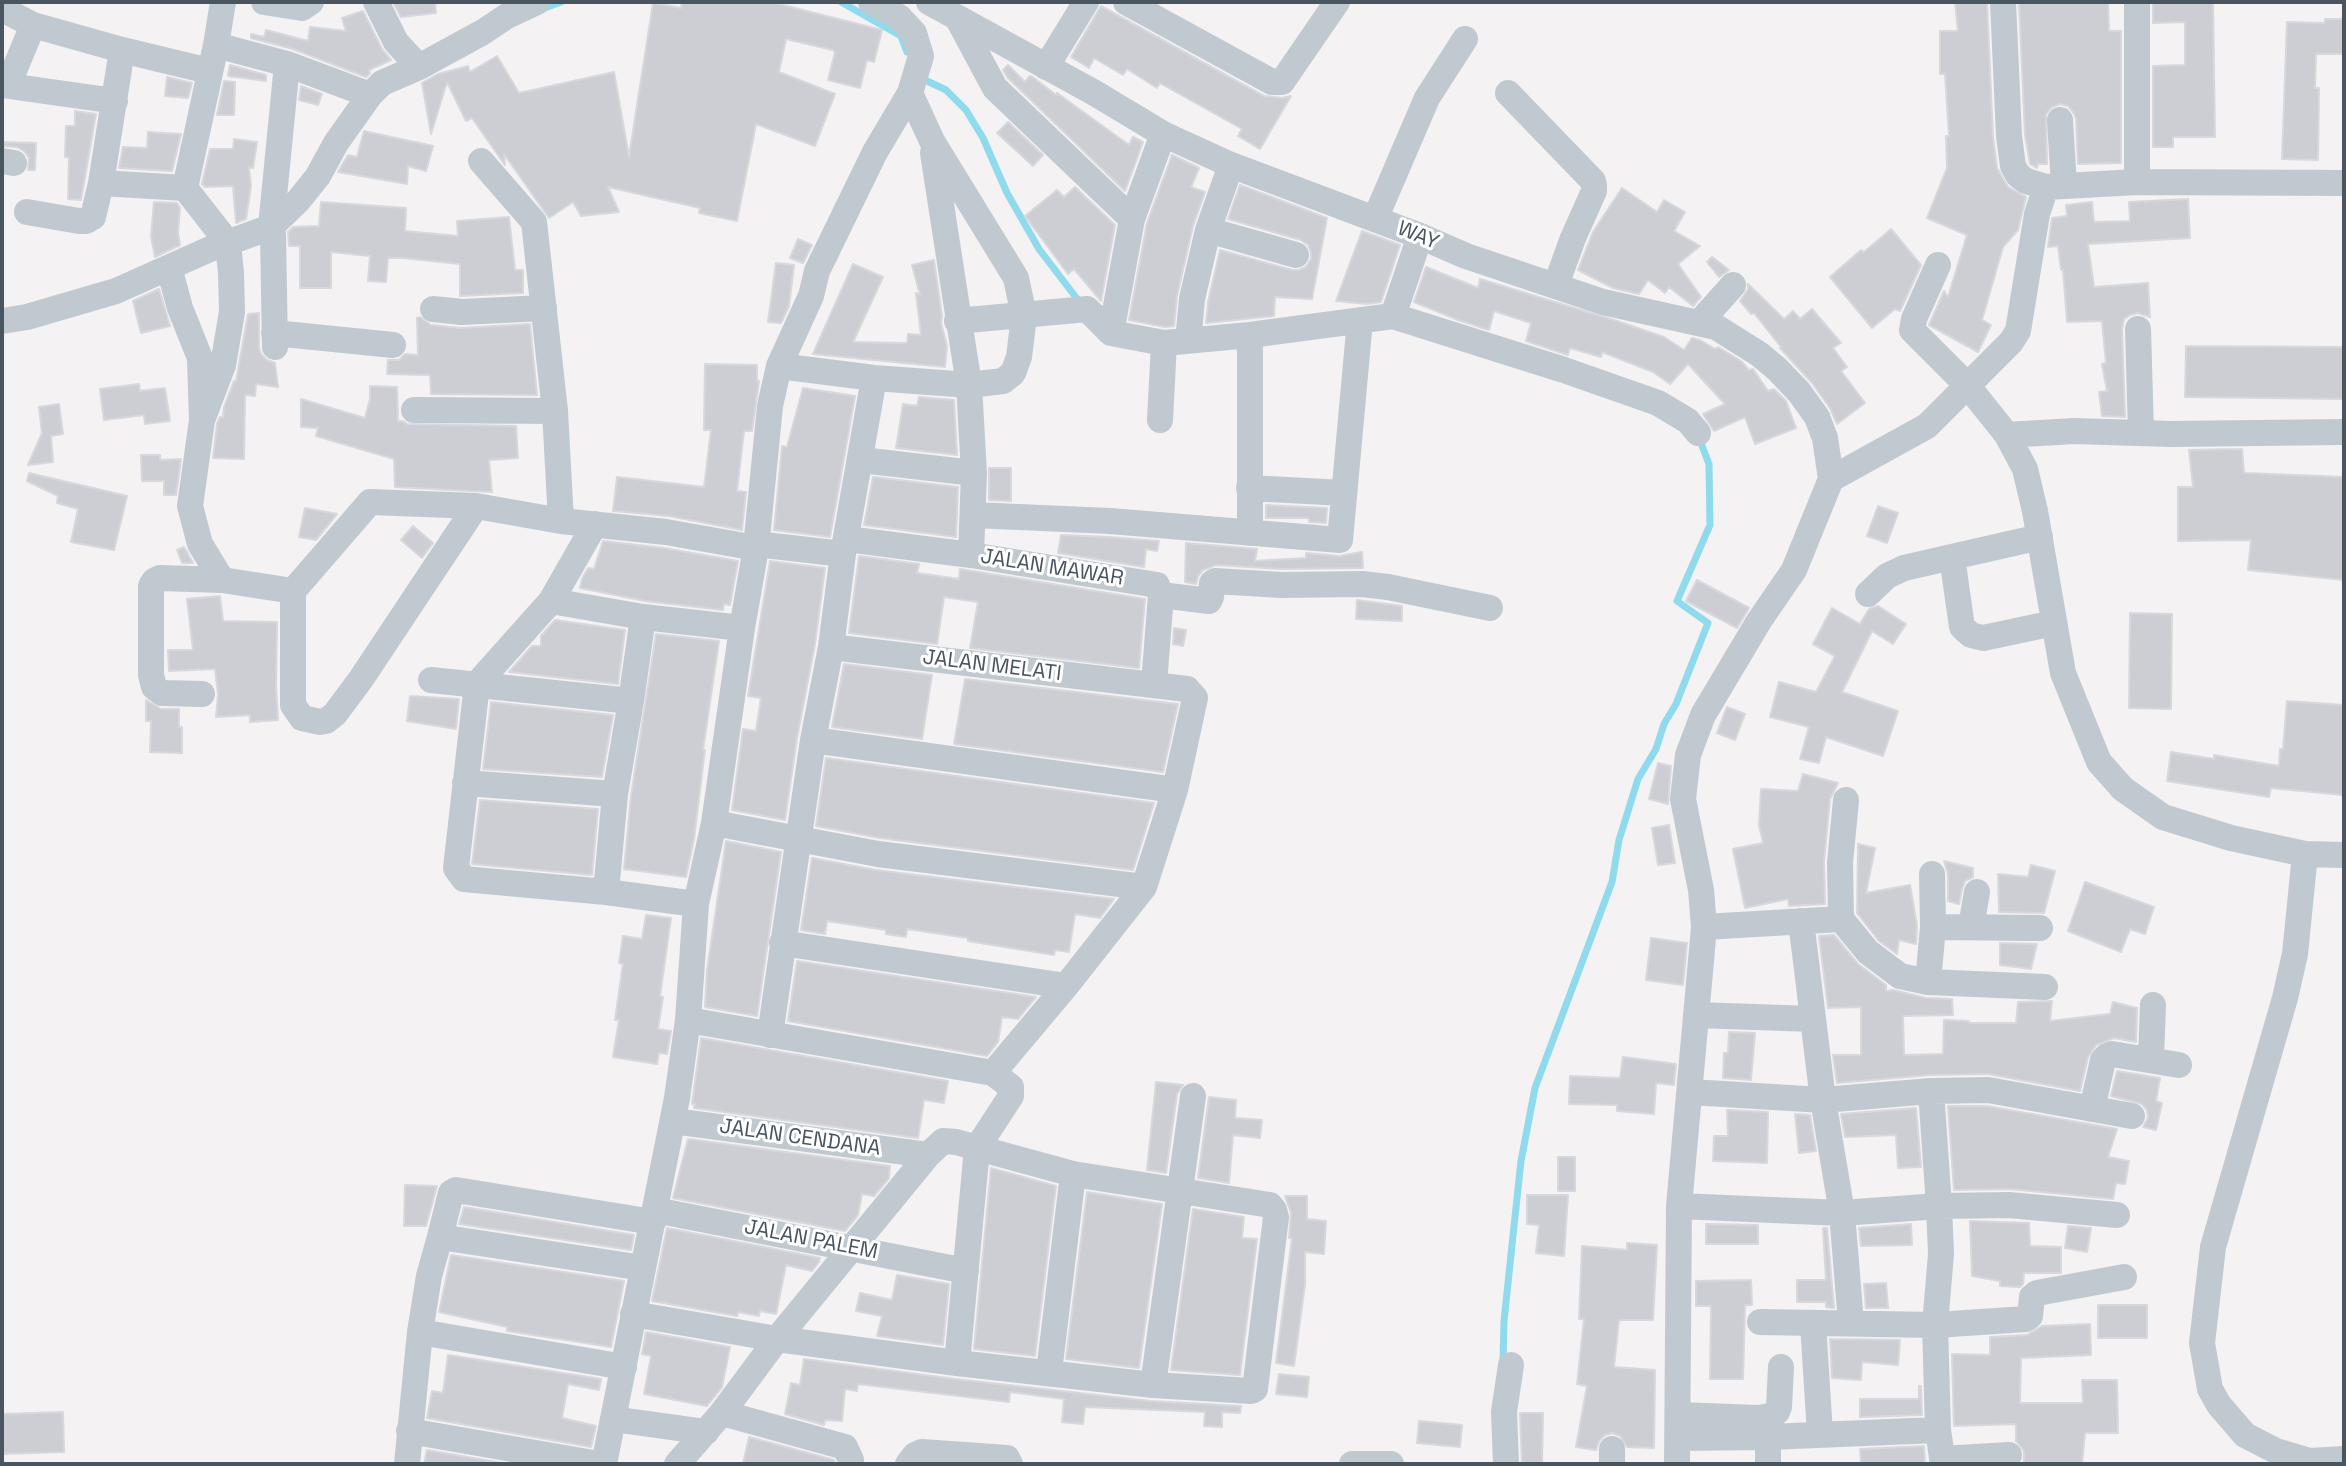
<!DOCTYPE html>
<style>
body{margin:0}
#map{position:relative;width:2346px;height:1466px;overflow:hidden;background:#f4f2f2;font-family:"Space Grotesk",sans-serif}
canvas{display:block}
.frame{position:absolute;inset:0;border:4px solid #49555f;pointer-events:none}
</style>
<div id="map">
<canvas width="2346" height="1466"></canvas>
<div class="frame"></div>
</div>
<script>
const c = document.querySelector('canvas').getContext('2d');
c.lineJoin = 'round';
const shape = rows => new Path2D(rows.map(r => 'M' + r).join(''));
function stroke(path, color, width, dash) { c.strokeStyle = color; c.lineWidth = width; c.lineCap = dash ? 'butt' : 'round'; c.setLineDash(dash || []); c.stroke(path); }
function fillPath(path, color) { c.fillStyle = color; c.fill(path, 'evenodd'); }
function write(font, color, halo, rows, align = 'center') {
  c.font = font + ' "Space Grotesk",sans-serif'; c.lineWidth = 6; c.setLineDash([]); c.textBaseline = 'middle'; c.strokeStyle = halo; c.fillStyle = color; for (const [text, x, y, turn = 0] of rows) {
    c.save(); c.translate(x, y); c.rotate((+turn || 0) * Math.PI / 180); c.textAlign = isNaN(turn) ? turn : align; if (halo) c.strokeText(text, 0, 0); c.fillText(text, 0, 0); c.restore();
  }
}
const stream = shape([
 [841,2,901,36,907,52],
 [542,9,561,2],
 [927,81,946,90,966,110,983,138,1007,193,1039,249,1081,304],
 [1503,1363,1504,1321,1514,1226,1521,1161,1535,1088,1612,882,1619,840,1638,779,1656,749,1664,724,1676,704,1708,623,1677,601,1710,525,1709,464,1699,438]
]);
const building = shape([
 [393,2,435,2,436,13,401,17,393,2],
 [682,2,771,2,882,30,874,62,867,60,860,88,828,80,835,52,833,50,786,39,779,72,835,94,815,146,756,124,737,221,699,213,700,208,608,187,619,212,581,216,573,202,549,218,504,154,505,165,472,118,466,121,447,82,431,134,422,83,438,74,468,66,470,72,497,56,519,93,614,72,629,157,653,3,681,8,682,2],
 [1955,2,1987,2,1993,137,1997,168,2008,187,2026,197,2018,230,2003,247,1982,320,1991,325,1978,352,1929,325,1944,291,1948,297,1967,235,1927,218,1947,168,1946,136,1949,136,1945,74,1940,74,1940,31,1958,31,1955,2],
 [2019,2,2108,2,2109,31,2121,31,2121,163,2078,164,2076,118,2073,112,2068,106,2060,104,2052,107,2046,114,2047,164,2038,164,2037,168,2030,164,2025,135,2019,2],
 [2153,2,2213,2,2215,137,2173,137,2173,147,2153,147,2153,66,2185,65,2185,22,2153,23,2153,2],
 [1101,6,1264,96,1282,98,1291,96,1260,149,1238,136,1242,129,1160,83,1157,88,1127,69,1123,75,1094,58,1089,68,1071,57,1101,6],
 [363,11,382,49,391,60,369,70,370,73,366,77,293,49,251,38,251,34,264,37,266,30,308,41,310,27,346,31,342,18,363,11],
 [2325,19,2344,19,2344,54,2316,54,2315,88,2319,88,2318,160,2282,159,2287,22,2325,23,2325,19],
 [230,65,266,75,266,81,228,76,230,65],
 [1008,65,1025,82,1030,76,1034,78,1056,95,1057,93,1129,145,1133,137,1143,142,1125,191,1008,78,1003,70,1008,65],
 [167,77,192,83,188,98,165,96,167,77],
 [224,81,235,82,234,115,217,115,224,81],
 [301,86,322,94,318,105,299,100,301,86],
 [75,111,96,114,81,200,68,199,69,157,65,157,66,126,75,126,75,111],
 [1008,122,1043,155,1033,166,997,133,1008,122],
 [364,131,433,146,426,171,408,166,407,184,338,172,348,155,357,157,364,131],
 [148,132,181,134,172,171,119,168,123,147,147,148,148,132],
 [234,139,257,142,253,168,249,167,251,186,246,219,236,223,233,186,205,187,202,184,210,149,233,149,234,139],
 [2,142,36,143,35,170,28,170,29,158,24,151,17,147,2,146,2,142],
 [1172,155,1199,168,1191,187,1205,192,1193,226,1177,296,1174,326,1165,327,1129,320,1147,223,1172,155],
 [1240,185,1327,218,1312,299,1275,297,1274,316,1206,323,1208,302,1220,250,1292,270,1299,270,1306,267,1311,259,1311,252,1308,245,1301,240,1228,219,1240,185],
 [1075,187,1115,225,1101,301,1074,269,1068,274,1025,216,1057,190,1064,197,1075,187],
 [1622,188,1657,212,1664,200,1685,212,1674,231,1700,246,1678,264,1701,297,1693,306,1669,287,1665,293,1648,280,1639,294,1613,288,1578,270,1593,232,1622,188],
 [2188,199,2190,238,2088,244,2094,287,2148,283,2150,317,2138,313,2130,315,2124,319,2122,329,2125,417,2102,416,2099,392,2107,391,2102,364,2106,363,2102,321,2067,322,2063,270,2061,270,2058,246,2048,247,2052,218,2067,216,2066,205,2092,202,2094,222,2130,221,2129,202,2188,199],
 [154,202,177,203,180,208,178,233,180,245,155,257,151,236,154,202],
 [321,202,406,208,405,231,458,236,457,221,509,217,515,270,523,270,523,293,460,296,460,264,403,258,388,258,386,282,368,281,370,256,331,252,331,288,300,288,300,246,289,246,288,232,293,227,319,226,321,202],
 [1891,229,1921,265,1900,311,1895,309,1872,328,1830,277,1861,250,1864,252,1891,229],
 [1362,231,1400,245,1381,302,1367,304,1336,301,1362,231],
 [798,239,812,245,803,263,790,258,798,239],
 [1712,257,1729,270,1719,277,1707,262,1712,257],
 [934,260,942,316,941,323,947,346,945,367,813,354,853,264,883,277,853,342,907,343,908,334,921,335,916,293,920,295,912,265,934,260],
 [776,263,794,265,789,306,781,323,768,322,776,263],
 [1426,267,1478,288,1480,279,1617,321,1664,337,1684,350,1692,338,1700,340,1715,349,1718,347,1741,361,1749,370,1753,369,1768,391,1774,389,1786,401,1796,428,1755,444,1745,417,1714,431,1703,414,1725,404,1688,364,1670,384,1653,372,1602,352,1601,357,1570,348,1568,355,1526,341,1531,323,1494,311,1489,330,1458,320,1414,302,1426,267],
 [1748,284,1784,319,1793,311,1800,319,1812,309,1841,343,1833,348,1847,367,1841,371,1865,403,1837,424,1830,408,1812,383,1780,348,1781,347,1754,313,1751,314,1740,301,1748,289,1748,284],
 [159,289,170,326,141,333,133,301,159,289],
 [259,313,259,348,261,354,267,360,275,363,278,387,256,384,255,396,245,395,244,459,213,458,217,424,220,417,223,417,224,407,234,381,236,381,248,314,259,313],
 [420,317,431,325,461,328,530,324,537,395,431,394,430,375,387,374,388,360,399,360,405,354,418,355,417,318,420,317],
 [2186,346,2344,347,2344,399,2185,397,2186,346],
 [705,364,757,365,757,381,759,381,752,431,744,431,737,491,746,492,742,530,669,516,613,511,617,477,704,487,711,430,704,430,705,364],
 [139,384,140,391,165,388,170,421,145,424,144,415,104,420,100,389,139,384],
 [370,386,397,387,398,421,403,421,407,424,516,426,518,458,489,460,492,492,395,487,394,459,316,436,318,428,301,427,301,399,365,418,370,399,370,386],
 [803,388,855,396,830,537,774,530,782,446,787,447,803,388],
 [919,397,954,400,957,455,896,448,903,404,917,406,919,397],
 [59,404,63,434,51,436,53,462,28,465,42,433,39,407,59,404],
 [2242,449,2244,472,2246,473,2344,477,2344,580,2248,570,2251,540,2178,541,2178,487,2193,487,2189,450,2242,449],
 [141,455,160,455,160,460,181,459,176,495,164,495,164,481,142,481,141,455],
 [989,468,1011,468,1011,501,989,500,989,468],
 [29,473,127,496,114,550,71,542,78,509,57,503,58,496,27,481,29,473],
 [873,477,958,487,956,537,864,525,873,477],
 [1266,505,1327,508,1326,523,1309,522,1309,518,1266,518,1266,505],
 [1878,506,1898,513,1887,543,1867,536,1878,506],
 [305,508,337,514,316,540,299,537,305,508],
 [413,526,433,543,422,558,401,540,413,526],
 [1061,535,1109,537,1159,541,1157,551,1146,549,1144,567,1058,553,1061,535],
 [603,541,664,548,738,561,730,605,724,604,723,610,645,601,580,588,582,579,588,568,594,569,603,541],
 [1186,543,1257,549,1255,561,1306,558,1306,553,1339,556,1362,552,1363,568,1281,569,1216,565,1203,570,1198,576,1196,584,1185,582,1186,543],
 [184,547,187,552,193,563,182,563,177,550,184,547],
 [859,556,919,564,917,573,959,579,960,569,1145,599,1139,668,970,648,978,602,944,597,937,644,849,633,859,556],
 [770,561,825,568,815,644,797,738,785,820,732,810,743,729,756,731,761,698,748,696,770,561],
 [1697,580,1749,608,1737,628,1686,601,1697,580],
 [220,596,223,621,277,622,276,687,278,720,250,722,250,715,216,717,218,694,215,669,169,671,168,650,193,650,187,599,220,596],
 [1357,600,1402,606,1402,621,1356,619,1357,600],
 [1878,606,1906,624,1893,644,1872,631,1842,692,1898,711,1883,756,1826,737,1819,763,1800,759,1809,727,1770,717,1779,682,1816,692,1835,656,1813,644,1832,608,1860,624,1869,609,1878,606],
 [2130,613,2172,614,2171,709,2129,708,2130,613],
 [555,620,625,630,618,684,509,672,532,646,541,646,541,636,555,620],
 [1174,628,1186,630,1183,646,1173,644,1174,628],
 [656,634,719,641,703,750,705,750,694,839,686,877,624,869,631,796,656,634],
 [844,664,932,675,922,739,832,727,844,664],
 [965,679,1178,704,1163,772,954,744,965,679],
 [410,696,459,699,456,729,407,721,410,696],
 [146,700,161,709,179,709,179,727,182,727,182,753,150,752,151,721,146,721,146,700],
 [2287,701,2344,705,2343,795,2271,788,2269,797,2167,781,2171,752,2214,759,2214,755,2279,766,2280,749,2283,749,2287,701],
 [491,702,613,715,602,777,483,769,491,702],
 [1727,707,1745,714,1735,740,1717,733,1727,707],
 [826,758,1154,803,1133,870,880,838,816,826,826,758],
 [1658,763,1671,766,1668,804,1649,799,1658,763],
 [1803,774,1838,783,1830,799,1824,862,1825,904,1789,906,1788,899,1745,908,1733,849,1763,843,1759,825,1761,789,1798,791,1803,774],
 [480,800,598,809,592,875,472,864,480,800],
 [1669,825,1675,863,1658,865,1652,828,1669,825],
 [726,841,781,852,757,1016,705,1007,707,970,726,841],
 [1858,844,1875,848,1866,893,1910,885,1917,925,1916,944,1899,940,1897,954,1879,941,1857,913,1858,844],
 [812,858,876,870,1114,899,1100,918,1075,914,1069,952,1055,950,1054,955,968,941,968,938,907,929,906,937,886,934,886,930,827,921,825,934,801,930,812,858],
 [1944,861,1973,868,1973,877,1965,881,1962,889,1959,904,1948,901,1948,874,1944,861],
 [2031,865,2055,871,2044,913,1999,912,1998,874,2028,877,2031,865],
 [2085,882,2154,907,2145,934,2130,929,2121,952,2068,931,2085,882],
 [646,915,671,918,660,996,663,997,658,1029,671,1031,667,1054,659,1053,657,1064,613,1057,619,1020,615,1020,623,964,619,963,623,936,642,939,646,915],
 [1834,935,1858,964,1886,985,1886,991,1893,990,1926,998,1952,999,1953,1015,1903,1016,1904,1055,1943,1054,1944,1020,1969,1021,1969,1023,2016,1023,2018,1002,2052,1001,2050,1021,2110,1014,2113,1002,2137,1008,2136,1042,2114,1038,2096,1045,2088,1057,2080,1091,1988,1074,1930,1075,1837,1083,1833,1055,1861,1055,1861,1007,1828,1008,1819,936,1834,935],
 [1651,938,1687,943,1683,985,1646,980,1651,938],
 [2000,943,2037,944,2031,969,2000,965,2000,943],
 [797,961,1036,997,1018,1019,1002,1017,998,1042,987,1056,788,1021,797,961],
 [1729,1032,1755,1033,1751,1080,1723,1078,1724,1053,1728,1053,1729,1032],
 [701,1038,948,1081,944,1103,924,1100,918,1138,694,1108,695,1104,692,1104,701,1038],
 [1623,1057,1676,1064,1674,1085,1656,1083,1654,1114,1617,1111,1617,1105,1569,1104,1570,1076,1620,1078,1623,1057],
 [2117,1071,2160,1078,2156,1101,2162,1103,2156,1130,2143,1127,2148,1118,2147,1110,2142,1104,2111,1096,2117,1071],
 [1156,1082,1183,1085,1177,1094,1166,1173,1147,1170,1156,1082],
 [1209,1097,1236,1100,1235,1118,1262,1120,1260,1138,1233,1135,1229,1183,1198,1178,1209,1097],
 [1948,1106,1987,1106,2117,1129,2108,1157,2129,1161,2125,1184,2116,1183,2113,1199,2010,1189,1954,1190,1948,1106],
 [1916,1108,1921,1167,1898,1168,1896,1135,1845,1137,1841,1114,1916,1108],
 [1727,1110,1768,1112,1767,1163,1713,1161,1714,1136,1728,1136,1727,1110],
 [1795,1114,1810,1115,1816,1151,1799,1153,1795,1114],
 [688,1139,890,1166,889,1178,874,1196,862,1194,858,1215,845,1231,673,1198,688,1139],
 [1558,1157,1575,1157,1575,1191,1558,1191,1558,1157],
 [991,1168,1056,1186,1035,1356,974,1349,991,1168],
 [405,1185,437,1186,426,1226,404,1226,405,1185],
 [1087,1192,1162,1204,1139,1368,1066,1359,1087,1192],
 [1527,1195,1568,1195,1564,1256,1536,1253,1539,1225,1527,1224,1527,1195],
 [1285,1196,1307,1196,1307,1219,1326,1221,1324,1254,1305,1252,1305,1284,1294,1366,1276,1363,1292,1238,1289,1238,1291,1213,1285,1196],
 [464,1207,634,1235,631,1250,459,1224,464,1207],
 [1193,1209,1244,1217,1242,1238,1257,1239,1240,1375,1171,1370,1193,1209],
 [1970,1221,2029,1223,2030,1246,2061,1247,2061,1273,2024,1273,2023,1284,2020,1287,2000,1286,2000,1281,1972,1276,1970,1221],
 [1706,1224,1758,1225,1758,1244,1706,1244,1706,1224],
 [1911,1224,1912,1245,1861,1246,1859,1228,1911,1224],
 [2068,1226,2091,1228,2087,1252,2065,1248,2068,1226],
 [667,1228,820,1258,819,1262,812,1271,786,1265,776,1314,760,1311,759,1316,738,1312,737,1316,652,1301,667,1228],
 [1823,1228,1827,1228,1834,1308,1826,1307,1826,1302,1797,1302,1797,1280,1826,1280,1823,1228],
 [1627,1243,1657,1245,1653,1320,1619,1320,1614,1367,1655,1370,1654,1448,1627,1447,1620,1436,1613,1433,1605,1435,1599,1441,1596,1450,1576,1447,1587,1386,1577,1384,1584,1319,1579,1319,1582,1246,1627,1250,1627,1243],
 [451,1255,624,1281,611,1347,507,1331,507,1327,439,1312,451,1255],
 [897,1275,949,1284,943,1345,877,1336,882,1316,856,1311,860,1293,892,1300,897,1275],
 [1751,1280,1752,1305,1745,1305,1743,1379,1710,1379,1711,1306,1696,1306,1696,1281,1751,1280],
 [1886,1283,1888,1308,1866,1308,1864,1284,1886,1283],
 [2098,1305,2147,1305,2147,1338,2098,1338,2098,1305],
 [2090,1324,2091,1355,2021,1358,2020,1403,2083,1403,2082,1380,2117,1380,2118,1433,2085,1433,2082,1464,2024,1464,2024,1451,2016,1441,2016,1424,1954,1426,1952,1354,1990,1355,1990,1337,2027,1335,2042,1326,2090,1324],
 [646,1332,730,1347,722,1387,707,1406,644,1394,651,1356,642,1354,646,1332],
 [1830,1339,1900,1340,1898,1365,1862,1362,1861,1380,1832,1378,1830,1339],
 [448,1355,601,1379,599,1390,568,1384,562,1418,596,1426,591,1447,427,1418,432,1391,443,1393,448,1355],
 [804,1359,955,1379,1151,1401,1241,1406,1240,1413,1222,1412,1222,1427,1204,1426,1205,1412,1085,1407,1083,1424,1062,1422,1064,1399,1010,1392,1009,1402,858,1384,857,1391,845,1389,842,1421,825,1420,824,1425,785,1414,791,1383,800,1385,804,1359],
 [1279,1374,1309,1377,1307,1397,1276,1394,1279,1374],
 [1919,1386,1921,1386,1922,1415,1860,1417,1860,1399,1919,1399,1919,1386],
 [63,1412,64,1452,2,1454,2,1414,63,1412],
 [1520,1413,1543,1413,1542,1464,1522,1464,1520,1413],
 [1419,1421,1462,1425,1460,1447,1417,1443,1419,1421],
 [749,1437,834,1460,835,1464,743,1464,749,1437],
 [1924,1446,1925,1464,1861,1464,1860,1449,1924,1446],
 [427,1450,508,1464,424,1464,427,1450]
]);
const street = shape([
 [264,2,302,8,311,2],
 [376,2,396,42,419,67],
 [929,2,1093,92,1163,134,1231,165,1420,236,1466,256,1603,302,1716,327,1759,354,1777,369,1799,392,1817,417,1825,438,1831,479],
 [1126,2,1272,82,1282,82,1337,2],
 [2003,2,2009,136,2013,166,2018,175,2026,181,2046,187],
 [2,9,33,25,122,50,209,71],
 [958,19,995,88,1132,219],
 [216,45,287,64,370,95],
 [1046,67,1086,2],
 [2,85,115,101],
 [8,85,33,25],
 [1508,93,1593,181,1594,186,1594,191,1573,238,1556,285],
 [2060,120,2064,186],
 [933,153,969,385,974,473,971,555],
 [2,161,14,163],
 [481,161,534,222,555,411,561,521],
 [2137,182,2137,2],
 [101,183,185,188],
 [27,212,79,221,86,221,93,217,101,183,122,50],
 [1375,219,1427,98,1465,39],
 [1208,230,1296,255],
 [1938,265,1914,319,1912,330,1967,385,2007,435,2074,431,2171,434,2344,432],
 [173,268,171,275,180,308,200,358,202,420,190,506,200,544,222,580,293,591],
 [433,309,462,312,544,308],
 [1393,316,1420,236],
 [2,321,27,317,116,291,210,249,271,227,298,201,318,176,336,143,370,95,382,83,419,67,483,32,507,16,537,2],
 [957,321,1087,309,1111,333,1164,343,1250,335,1393,316,1564,370,1658,403,1688,421,1698,433],
 [1700,322,1733,285],
 [2138,329,2141,433],
 [274,333,393,345],
 [1111,333,1132,219,1163,134],
 [1250,335,1250,533],
 [1188,341,1192,299,1208,230,1231,165],
 [275,347,273,235,271,227,287,64],
 [779,366,874,378,969,385,1003,381,1013,373,1019,357,1024,316,1016,278,932,141,910,93],
 [414,410,555,411],
 [202,420,223,365,232,312,231,273,228,243,185,188,216,45,223,2],
 [1160,420,1164,343],
 [2007,435,2025,469,2035,511,2063,673,2099,762,2123,789,2163,817,2231,838,2305,854,2344,855],
 [861,460,974,473],
 [1249,488,1344,493],
 [476,506,361,679,335,714,326,721,320,722,302,718,293,705,293,591,370,502,476,506,561,521,666,532,756,548],
 [973,515,1110,521,1340,540,1360,320],
 [595,524,551,601,477,684,456,868,464,879,606,892,696,904],
 [2040,537,1952,557,1962,627,1971,635,1983,638,2054,623],
 [847,539,971,555,1157,585,1161,595,1154,684],
 [756,544,843,554],
 [1868,594,1887,576,1904,568,1952,557],
 [1161,595,1209,601,1211,597,1212,583,1215,581,1281,585,1362,584,1388,587,1490,608],
 [551,601,643,617,742,628],
 [431,680,631,701,643,617],
 [202,694,162,693,154,687,151,675,151,586,154,581,160,578,222,580],
 [813,740,1175,790],
 [465,783,615,794,631,701],
 [714,823,878,854,1144,887,1175,790,1195,698,1187,689,831,647],
 [2305,854,2295,954,2285,998,2213,1247,2202,1343,2210,1389,2219,1405,2245,1435,2276,1451,2309,1461,2344,1459],
 [606,892,615,794],
 [1841,919,1840,863,1846,800],
 [1801,921,1823,1100,1842,1213,1851,1323],
 [1704,927,1841,919,1868,952,1900,976,1928,982,2045,987],
 [1933,927,2040,928],
 [1971,927,1977,892],
 [782,943,1066,986,1144,887],
 [1928,982,1933,927,1932,874],
 [1696,1015,1813,1019],
 [688,1020,993,1073,1011,1087,1011,1096,977,1148,957,1363],
 [770,1035,813,740,831,647,843,554,874,378],
 [2151,1059,2153,1005],
 [993,1073,1066,986],
 [1690,1092,1823,1100,1931,1091],
 [2092,1109,2103,1060,2107,1056,2112,1054,2179,1065],
 [673,1121,928,1155],
 [1679,1206,1842,1213,1939,1206,1941,1254,1935,1325,1938,1430,1943,1464],
 [655,1210,966,1271],
 [2117,1215,2009,1205,1939,1206,1931,1091,1988,1090,2132,1116],
 [440,1237,451,1193,456,1190,653,1222],
 [633,1314,777,1339,957,1363,1153,1385,1251,1391,1255,1389,1276,1217,1274,1210,1270,1205,1073,1174,956,1142,943,1141,928,1155,777,1339,722,1413,677,1464],
 [1760,1322,1935,1325,2026,1319,2030,1316,2032,1297,2037,1293,2124,1277],
 [1813,1323,1820,1434],
 [420,1332,624,1367],
 [1049,1372,1073,1174],
 [1153,1385,1193,1096],
 [722,1413,845,1447,851,1460,850,1464],
 [1678,1415,1759,1418,1770,1416,1777,1412,1779,1407,1781,1367],
 [613,1419,706,1432],
 [409,1431,599,1464],
 [1768,1437,1768,1464],
 [1678,1438,1768,1437,1938,1430],
 [1612,1449,1612,1464],
 [1942,1459,2009,1455],
 [407,1464,420,1332,429,1276,440,1237,643,1268],
 [604,1464,677,1098,688,1020,696,904,714,823,742,628,756,548,770,406,779,366,811,296,817,271,875,152,910,93,921,56,914,33,899,17,871,2],
 [908,1464,915,1455,922,1452,1007,1458,1010,1464],
 [1352,1464,1391,1464],
 [1506,1464,1504,1412,1511,1365],
 [1677,1464,1679,1206,1704,927,1701,890,1683,799,1688,755,1703,715,1759,621,1794,570,1831,479,1927,426,2011,342,2018,331,2037,214,2046,187,2137,182,2344,183]
]);
const streetNames = [
 ["WAY",1418,236,22],
 ["JALAN MAWAR",1052,568,9],
 ["JALAN MELATI",992,666,7],
 ["JALAN CENDANA",800,1138,8],
 ["JALAN PALEM",811,1240,11]
];
stroke(stream, '#8fdaed', 7);
fillPath(building, '#ccced4');
stroke(building, '#d6d8dd', 2);
stroke(street, '#c0c9d0', 26);
write('21px', '#49555f', '#fff', streetNames);
</script>
